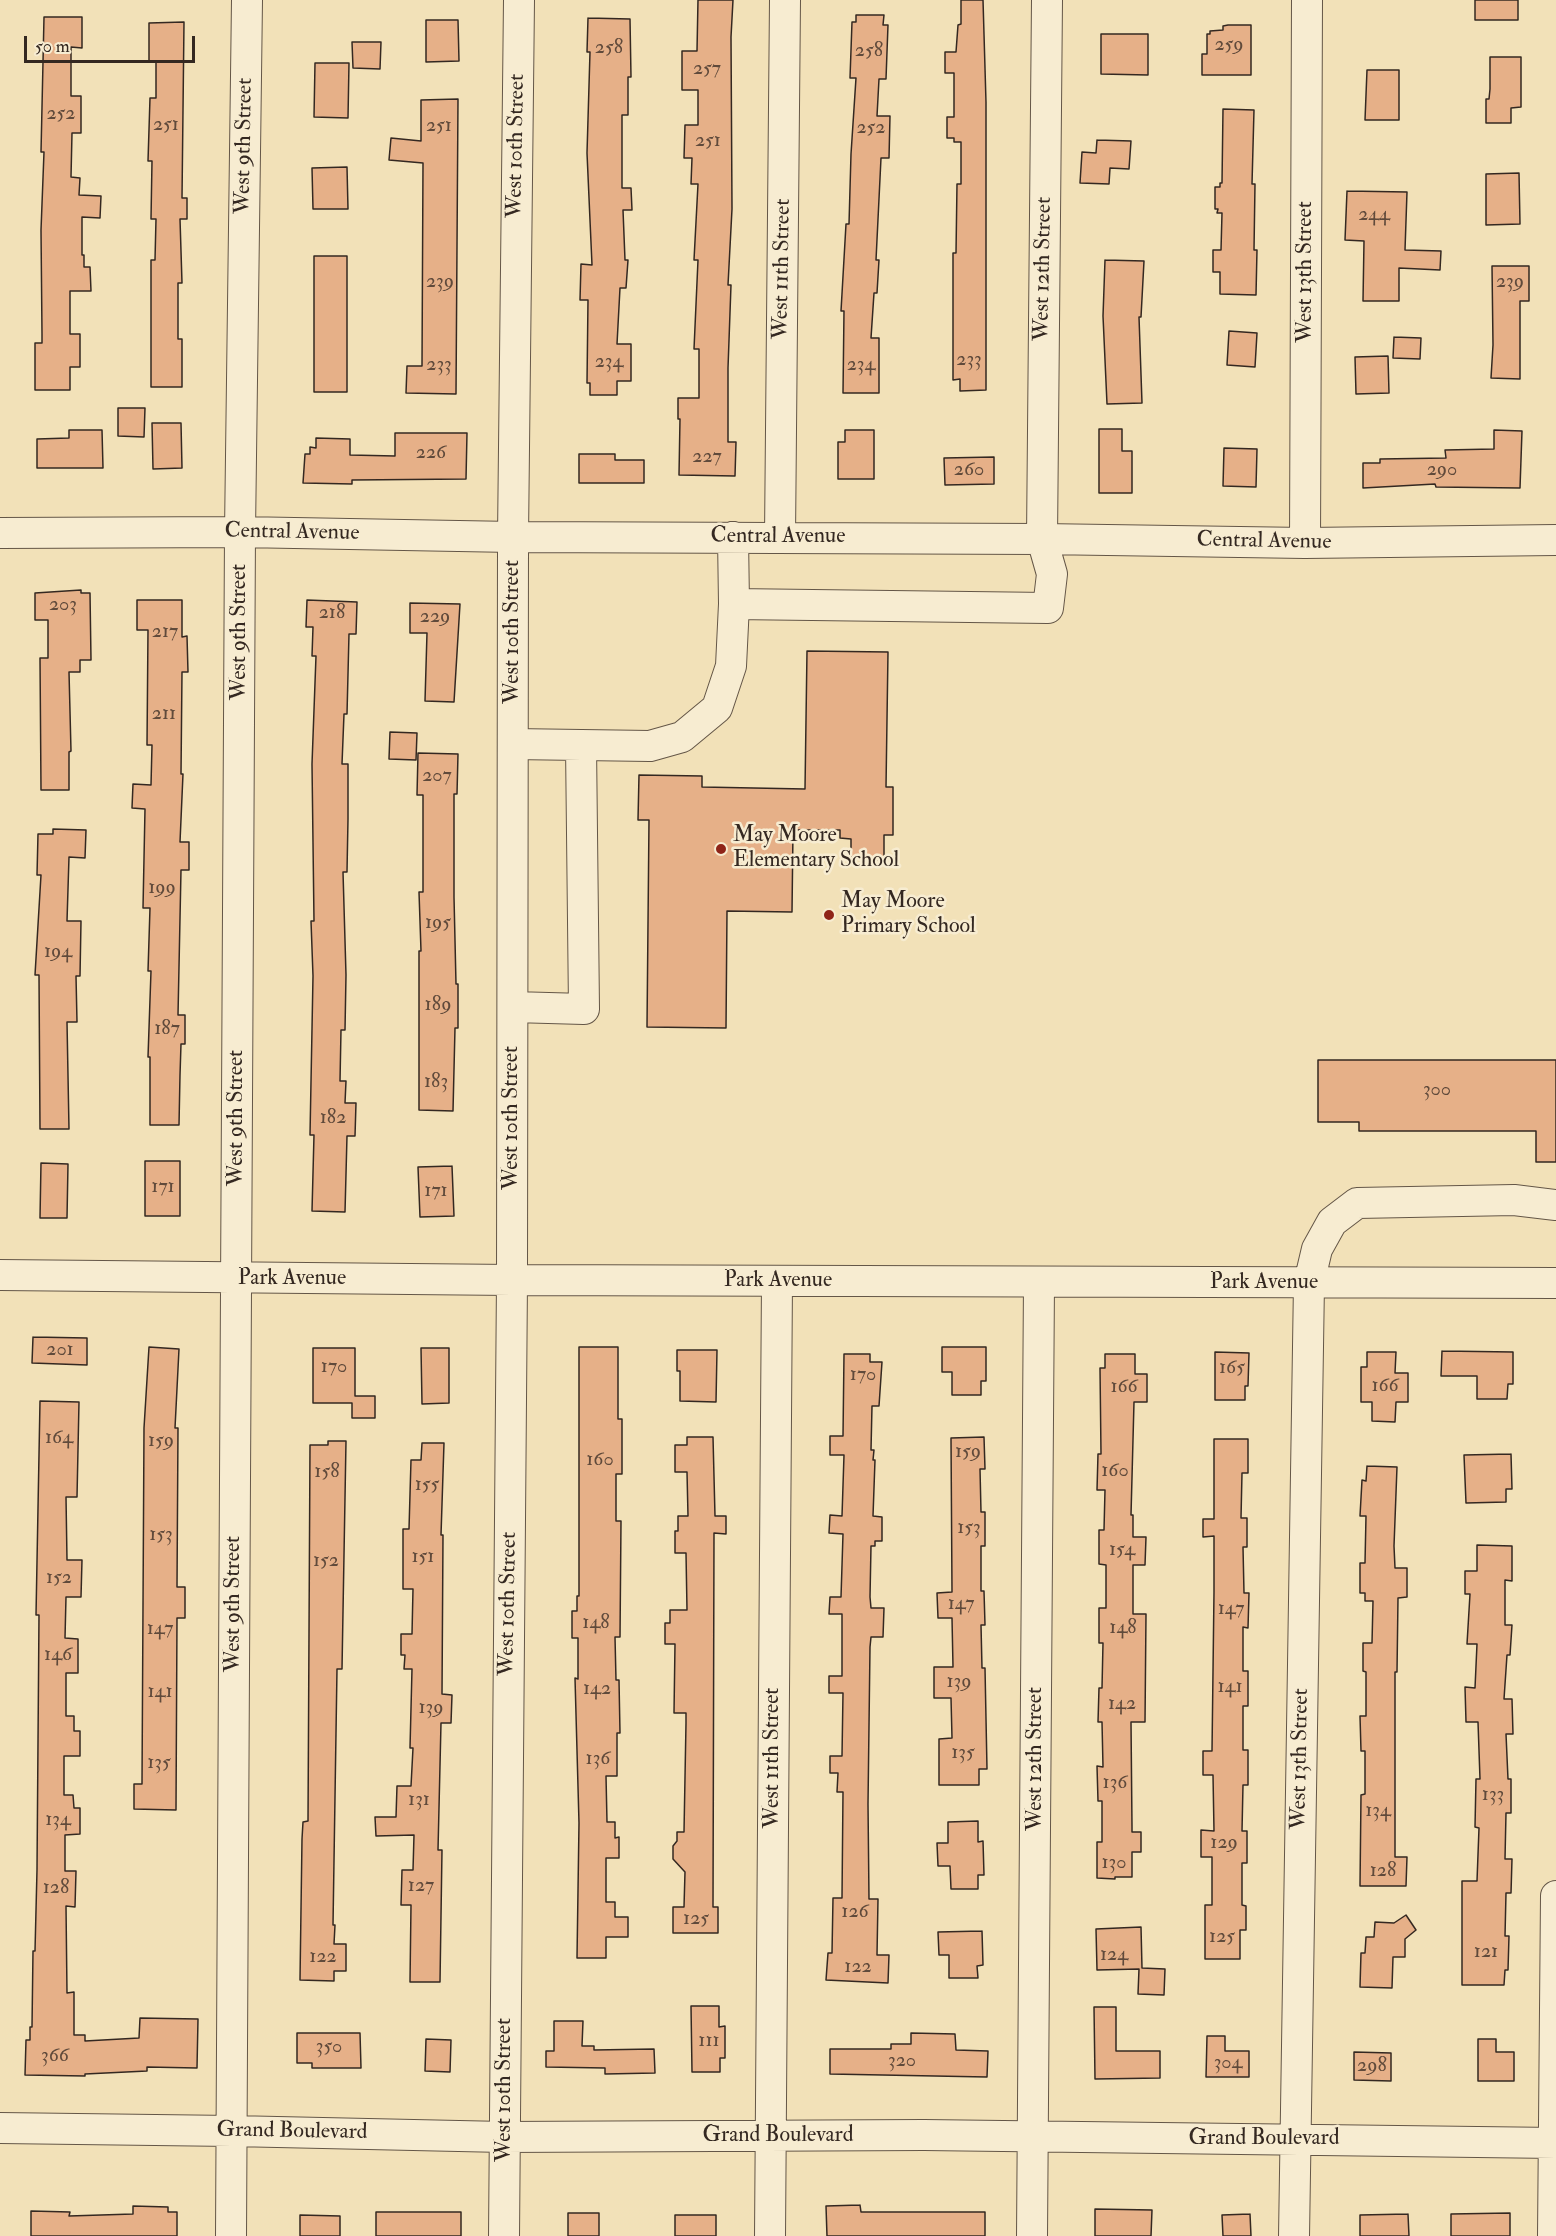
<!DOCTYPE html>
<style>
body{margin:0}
#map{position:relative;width:1556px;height:2236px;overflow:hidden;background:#f2e1b8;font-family:"IM FELL Double Pica",serif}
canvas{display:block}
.scale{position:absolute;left:24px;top:36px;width:171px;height:27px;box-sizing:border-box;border:3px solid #342821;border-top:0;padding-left:8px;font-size:18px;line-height:21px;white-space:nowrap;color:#342821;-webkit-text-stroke:4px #f7ecd1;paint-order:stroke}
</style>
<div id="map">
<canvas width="1556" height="2236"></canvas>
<div class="scale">50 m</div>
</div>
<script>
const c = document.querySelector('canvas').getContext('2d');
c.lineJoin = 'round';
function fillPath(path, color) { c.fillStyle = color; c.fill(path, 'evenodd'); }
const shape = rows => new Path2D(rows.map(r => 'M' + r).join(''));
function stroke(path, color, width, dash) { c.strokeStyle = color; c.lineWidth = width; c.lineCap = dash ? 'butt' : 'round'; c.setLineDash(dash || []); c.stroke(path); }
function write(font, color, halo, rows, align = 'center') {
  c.font = font + ' "IM FELL Double Pica",serif'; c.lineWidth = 5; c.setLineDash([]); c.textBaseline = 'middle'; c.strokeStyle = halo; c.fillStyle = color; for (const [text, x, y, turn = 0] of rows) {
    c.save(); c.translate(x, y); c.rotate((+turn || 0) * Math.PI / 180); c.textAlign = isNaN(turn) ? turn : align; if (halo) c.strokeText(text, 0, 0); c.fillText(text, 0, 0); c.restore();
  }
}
const building = shape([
 [698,0,733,0,731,37,732,209,728,285,731,285,728,368,728,442,736,442,735,476,679,475,680,419,678,419,678,398,699,398,699,349,694,349,698,260,694,260,698,184,691,184,692,158,684,158,685,125,698,125,698,90,682,90,682,51,697,51,698,0],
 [961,0,983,0,986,102,986,390,960,391,960,379,953,380,953,253,956,253,957,184,961,184,961,142,954,142,954,138,947,138,947,117,954,117,954,73,945,73,945,52,956,52,958,25,961,24,961,0],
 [1475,0,1518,0,1518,20,1475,20,1475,0],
 [856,15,884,15,883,25,888,25,886,79,879,79,877,116,890,116,889,158,881,158,876,260,879,260,877,293,874,293,871,338,879,338,879,393,843,393,844,311,841,311,846,224,849,224,851,154,856,78,850,78,852,22,856,22,856,15],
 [44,17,82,17,82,48,71,47,71,96,81,96,81,133,72,133,71,177,80,178,79,195,101,196,100,218,82,217,82,255,84,255,84,267,90,267,91,291,70,291,70,334,80,334,80,367,70,367,70,390,35,390,35,343,42,343,42,334,41,230,44,152,41,152,44,17],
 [588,18,630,19,631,77,628,77,628,115,622,115,622,188,631,188,632,210,623,210,625,260,628,260,626,288,620,288,617,344,631,344,631,381,617,381,617,395,590,395,590,383,587,383,588,300,580,300,581,264,592,265,587,153,590,52,587,52,588,18],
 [426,20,458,20,459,61,426,62,426,20],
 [184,22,182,198,187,198,187,219,180,219,182,283,178,283,178,339,182,339,182,387,151,387,151,260,155,260,156,219,151,219,152,161,148,161,150,98,156,98,156,61,149,61,149,23,184,22],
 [1228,25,1251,25,1251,75,1202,75,1202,54,1207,54,1207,34,1210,34,1210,31,1223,30,1223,26,1228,25],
 [1101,34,1148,34,1148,75,1101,74,1101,34],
 [352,42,381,42,380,69,353,68,352,42],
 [1490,57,1521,57,1521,107,1511,108,1511,123,1486,123,1486,99,1489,99,1490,89,1490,57],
 [315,63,349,63,348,118,314,117,315,63],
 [1367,70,1399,70,1399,120,1365,120,1367,70],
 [458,99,456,394,406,393,407,366,422,366,423,163,389,160,391,138,421,141,421,100,458,99],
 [1223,109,1254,110,1252,184,1255,184,1254,250,1257,250,1256,295,1220,294,1220,272,1213,272,1213,250,1221,250,1222,213,1217,213,1218,209,1215,209,1215,187,1220,187,1220,183,1222,183,1223,109],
 [1097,140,1131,141,1129,169,1110,168,1109,184,1080,183,1082,152,1096,153,1097,140],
 [347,167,348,209,313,209,312,168,347,167],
 [1519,173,1520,224,1486,225,1486,174,1519,173],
 [1347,191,1407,192,1405,250,1441,251,1440,270,1399,268,1399,301,1363,301,1364,241,1345,240,1347,191],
 [314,256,347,256,347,392,314,392,314,256],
 [1105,260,1144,261,1141,317,1139,317,1142,403,1107,404,1103,316,1105,260],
 [1492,266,1529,266,1529,301,1520,301,1520,379,1491,378,1493,345,1492,266],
 [1229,331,1257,333,1255,367,1227,365,1229,331],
 [1394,337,1421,338,1420,359,1393,358,1394,337],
 [1388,356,1389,393,1356,394,1355,357,1388,356],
 [118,408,145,408,144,437,118,436,118,408],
 [152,423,181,423,182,468,153,469,152,423],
 [1099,429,1122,429,1122,451,1132,451,1132,493,1099,493,1099,429],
 [69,430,102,430,103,468,37,468,37,439,69,438,69,430],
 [845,430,874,430,874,479,838,479,838,442,845,442,845,430],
 [1494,430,1522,431,1520,488,1436,487,1435,484,1363,488,1363,463,1380,463,1380,459,1446,458,1445,450,1494,449,1494,430],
 [395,433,467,433,466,479,352,480,352,484,303,483,305,454,310,454,310,447,316,448,316,438,350,439,350,455,395,456,395,433],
 [1224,448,1257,449,1256,487,1223,486,1224,448],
 [579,454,615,454,615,460,644,460,644,483,579,483,579,454],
 [994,457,994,484,945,485,944,458,994,457],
 [81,590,81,593,90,593,91,660,80,660,80,672,69,672,71,751,69,752,69,790,41,790,40,658,48,658,48,620,35,620,35,593,81,590],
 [137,600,182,600,182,637,187,636,188,672,182,672,181,774,183,774,180,842,189,842,189,870,181,870,178,1015,185,1015,185,1044,181,1044,180,1075,179,1125,150,1125,150,1057,148,1057,151,971,148,971,150,908,143,908,145,809,132,808,133,784,151,785,152,745,147,745,148,630,137,630,137,600],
 [307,600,357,602,356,634,349,634,347,714,344,714,342,764,348,764,348,819,347,872,343,872,346,975,345,1030,341,1030,340,1081,346,1081,345,1103,356,1103,355,1136,347,1136,345,1212,312,1211,314,1135,310,1135,313,976,311,921,314,921,312,764,316,656,312,656,313,627,306,627,307,600],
 [410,603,460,604,454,702,425,701,427,633,410,633,410,603],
 [807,651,888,652,886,787,893,787,893,835,884,835,884,860,851,859,851,839,840,838,840,830,793,830,792,912,727,911,726,1028,647,1027,649,820,638,820,639,775,702,776,702,787,805,789,807,651],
 [390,732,417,733,416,760,389,759,390,732],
 [418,753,458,754,457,794,454,794,454,897,456,984,458,984,458,1028,455,1028,453,1111,419,1110,419,951,421,951,419,892,423,892,423,795,417,795,418,753],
 [53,829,86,830,85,858,69,857,67,921,81,921,80,976,76,976,77,1022,67,1022,69,1129,40,1129,39,975,35,975,41,875,37,875,38,834,53,834,53,829],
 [1318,1060,1556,1060,1556,1162,1536,1162,1536,1131,1359,1131,1359,1122,1318,1122,1318,1060],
 [145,1161,180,1161,180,1216,145,1216,145,1161],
 [41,1163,68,1164,67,1218,40,1218,41,1163],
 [452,1166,454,1216,420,1217,418,1167,452,1166],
 [33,1337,87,1338,87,1365,32,1363,33,1337],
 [149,1347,179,1349,175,1428,178,1428,177,1587,185,1587,185,1618,177,1618,176,1810,134,1809,134,1784,142,1784,144,1428,149,1347],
 [579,1347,618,1347,618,1419,622,1419,622,1474,616,1474,616,1521,621,1521,620,1637,615,1637,616,1680,619,1680,620,1733,617,1733,617,1776,606,1776,607,1822,615,1822,615,1838,619,1837,619,1858,606,1858,606,1902,615,1902,615,1917,628,1917,628,1937,606,1937,606,1958,577,1958,579,1823,575,1678,578,1679,578,1638,572,1638,572,1611,577,1611,577,1596,579,1596,579,1347],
 [942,1347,986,1347,986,1381,981,1381,981,1395,952,1395,952,1372,942,1372,942,1347],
 [313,1348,355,1348,355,1396,375,1396,375,1418,352,1418,352,1403,313,1403,313,1348],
 [421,1348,449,1348,449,1403,422,1404,421,1348],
 [677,1350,717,1350,716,1402,680,1401,680,1371,677,1371,677,1350],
 [1442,1351,1513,1352,1513,1384,1508,1384,1507,1399,1477,1399,1477,1376,1441,1376,1442,1351],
 [1215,1352,1249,1353,1248,1386,1245,1386,1245,1400,1215,1400,1215,1352],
 [1367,1352,1396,1352,1395,1373,1408,1373,1408,1402,1396,1402,1395,1422,1372,1421,1372,1402,1361,1402,1361,1367,1367,1367,1367,1352],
 [844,1354,870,1354,870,1362,882,1362,879,1406,872,1406,871,1450,874,1450,873,1460,875,1460,873,1516,882,1517,882,1541,875,1541,875,1546,871,1546,870,1597,871,1608,884,1608,883,1637,871,1637,870,1647,868,1804,869,1899,878,1899,877,1955,889,1955,888,1983,826,1980,828,1953,832,1953,833,1898,842,1898,843,1792,837,1792,838,1773,830,1773,830,1756,842,1756,843,1693,829,1693,829,1676,842,1676,842,1614,829,1614,830,1597,841,1597,843,1534,829,1533,830,1515,842,1516,844,1455,830,1455,830,1436,843,1436,844,1354],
 [1105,1354,1135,1354,1135,1374,1147,1374,1147,1402,1134,1402,1131,1515,1133,1515,1133,1537,1146,1537,1145,1565,1133,1565,1133,1614,1146,1614,1145,1722,1131,1722,1132,1827,1132,1832,1141,1832,1141,1852,1132,1852,1132,1877,1115,1877,1115,1879,1097,1878,1097,1842,1102,1842,1102,1801,1098,1801,1097,1766,1103,1767,1102,1722,1098,1722,1099,1688,1102,1688,1103,1643,1099,1643,1099,1608,1106,1608,1106,1565,1099,1564,1099,1530,1104,1530,1105,1490,1097,1490,1098,1454,1101,1454,1100,1368,1105,1368,1105,1354],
 [40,1401,79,1402,77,1497,66,1497,67,1560,82,1560,81,1597,66,1597,65,1638,78,1639,78,1673,66,1673,66,1716,74,1716,74,1731,80,1731,80,1756,64,1756,64,1795,73,1795,74,1808,80,1808,80,1834,65,1835,65,1871,76,1871,75,1907,66,1906,67,1993,74,1992,74,2035,85,2035,85,2041,139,2038,140,2018,198,2019,197,2068,147,2067,147,2071,85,2074,85,2076,25,2075,26,2040,30,2040,30,2027,32,2027,33,1951,35,1951,37,1870,39,1615,36,1615,40,1401],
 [687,1437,713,1437,715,1516,726,1516,726,1534,714,1533,713,1907,718,1907,718,1933,673,1933,673,1907,684,1907,685,1872,673,1859,673,1846,677,1841,677,1832,684,1832,686,1723,686,1713,674,1713,675,1644,665,1644,665,1623,670,1623,670,1610,687,1610,686,1553,675,1553,675,1531,678,1531,678,1516,688,1516,687,1472,675,1472,675,1445,687,1445,687,1437],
 [984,1437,985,1469,980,1469,981,1512,985,1512,985,1546,981,1546,981,1591,984,1591,985,1625,981,1625,982,1668,985,1668,987,1769,979,1769,979,1785,939,1785,939,1739,952,1738,951,1698,934,1698,934,1667,953,1667,952,1618,938,1618,937,1593,952,1592,951,1438,984,1437],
 [1214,1439,1248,1439,1248,1473,1242,1473,1241,1518,1247,1518,1247,1547,1243,1547,1244,1593,1249,1593,1248,1628,1243,1627,1243,1671,1248,1671,1248,1706,1243,1706,1243,1750,1248,1750,1248,1785,1243,1785,1242,1831,1247,1831,1247,1863,1242,1863,1242,1905,1246,1906,1246,1930,1240,1930,1240,1959,1205,1959,1205,1905,1212,1905,1212,1857,1201,1857,1201,1830,1214,1831,1213,1775,1203,1775,1203,1751,1212,1751,1214,1592,1214,1536,1203,1537,1203,1519,1214,1519,1214,1439],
 [328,1441,346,1441,342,1669,337,1669,333,1925,335,1925,334,1944,346,1944,346,1971,334,1971,334,1981,300,1980,302,1839,303,1822,308,1821,310,1445,328,1445,328,1441],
 [422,1443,444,1443,441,1535,443,1535,442,1694,452,1695,451,1723,441,1723,438,1850,442,1850,440,1982,410,1982,411,1905,401,1905,402,1870,413,1870,414,1835,376,1836,375,1817,396,1817,397,1786,411,1786,413,1748,410,1748,412,1669,404,1669,405,1655,401,1655,401,1634,412,1634,413,1589,403,1589,403,1529,409,1529,411,1460,421,1460,422,1443],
 [1511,1454,1512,1489,1506,1489,1506,1502,1466,1503,1464,1455,1511,1454],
 [1367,1466,1397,1467,1394,1546,1395,1568,1407,1568,1407,1597,1398,1598,1397,1672,1395,1672,1395,1857,1407,1857,1406,1886,1360,1886,1361,1795,1365,1794,1365,1751,1361,1751,1360,1716,1366,1716,1366,1672,1363,1671,1363,1643,1372,1643,1373,1601,1365,1601,1365,1593,1360,1593,1360,1563,1365,1563,1366,1516,1360,1516,1362,1480,1366,1481,1367,1466],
 [1477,1545,1512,1546,1512,1581,1505,1580,1505,1625,1512,1625,1510,1655,1507,1655,1504,1699,1512,1699,1513,1734,1506,1734,1508,1779,1511,1779,1511,1813,1506,1813,1505,1859,1512,1859,1511,1893,1506,1893,1505,1936,1509,1936,1508,1970,1505,1970,1504,1985,1462,1985,1462,1881,1477,1881,1479,1828,1475,1827,1476,1779,1480,1779,1478,1722,1466,1722,1465,1687,1475,1688,1477,1644,1467,1644,1470,1594,1465,1594,1465,1571,1477,1571,1477,1545],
 [978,1821,978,1842,983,1841,984,1875,978,1875,978,1889,951,1889,950,1866,938,1866,937,1843,948,1843,948,1822,978,1821],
 [1406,1915,1416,1930,1405,1939,1405,1957,1393,1957,1392,1988,1360,1987,1361,1953,1365,1953,1366,1937,1374,1937,1375,1922,1394,1923,1406,1915],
 [1141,1927,1142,1968,1165,1969,1164,1995,1138,1994,1139,1969,1097,1970,1096,1929,1141,1927],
 [982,1931,983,1965,977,1966,978,1978,949,1978,949,1955,939,1955,938,1932,982,1931],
 [691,2006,719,2006,719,2027,725,2026,725,2058,720,2058,720,2072,692,2072,691,2006],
 [1094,2007,1116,2007,1116,2051,1160,2051,1160,2078,1095,2079,1094,2007],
 [554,2021,583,2021,582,2046,594,2046,594,2050,654,2049,655,2073,605,2074,605,2068,546,2067,546,2051,554,2051,554,2021],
 [297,2033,360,2033,361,2068,312,2068,312,2063,297,2063,297,2033],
 [911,2033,955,2034,956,2050,988,2051,987,2077,830,2074,830,2049,891,2049,891,2044,911,2044,911,2033],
 [1207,2036,1225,2036,1225,2051,1249,2051,1249,2077,1206,2077,1207,2036],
 [426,2039,451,2040,450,2072,425,2071,426,2039],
 [1478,2039,1496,2039,1496,2052,1514,2052,1514,2081,1478,2081,1478,2039],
 [1354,2052,1391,2053,1391,2081,1354,2080,1354,2052],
 [860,2205,861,2212,985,2212,985,2236,827,2236,826,2206,860,2205],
 [133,2206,168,2207,168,2212,177,2212,177,2236,31,2236,31,2211,70,2212,69,2216,133,2214,133,2206],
 [1095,2209,1152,2210,1151,2236,1095,2236,1095,2209],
 [376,2212,461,2212,461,2236,376,2236,376,2212],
 [568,2213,599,2213,599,2236,568,2236,568,2213],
 [1510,2213,1510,2236,1451,2236,1451,2214,1510,2213],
 [1250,2214,1251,2236,1223,2236,1222,2215,1250,2214],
 [1408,2214,1409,2236,1360,2236,1360,2215,1408,2214],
 [300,2215,340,2216,340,2236,300,2236,300,2215],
 [675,2215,716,2215,716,2236,675,2236,675,2215]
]);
const minor = shape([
 [0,533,240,532,513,537,1042,539,1305,543,1556,540],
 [780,537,785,0],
 [1305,543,1307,0],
 [734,604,1048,608,1052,574,1042,539,1047,0],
 [513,744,650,746,682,737,717,708,731,666,734,604,733,537],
 [513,1007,584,1009,581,745],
 [0,1275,512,1280,1556,1283],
 [0,2128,232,2131,504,2137,924,2135,1556,2143],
 [231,2236,240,532,247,0],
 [504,2236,512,1280,513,537,519,0],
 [770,2236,777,1281],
 [1032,2236,1039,1283],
 [1294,2236,1309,1283,1317,1249,1332,1222,1357,1203,1514,1200,1556,1205],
 [1553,2236,1556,1896]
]);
const markers = [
 [721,849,6,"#8f2418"],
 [829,915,6,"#8f2418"]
];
const numberNames = [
 ["259",1229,46],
 ["258",609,49],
 ["258",869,52],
 ["257",707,70],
 ["252",61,115],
 ["251",166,126],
 ["251",439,127],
 ["252",871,129],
 ["251",708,142],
 ["244",1374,216],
 ["239",440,283],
 ["239",1510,283],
 ["233",969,361],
 ["234",609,363],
 ["233",439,366],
 ["234",861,366],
 ["226",431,454],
 ["227",707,458],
 ["260",969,471],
 ["290",1442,471],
 ["203",63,606],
 ["218",332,614],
 ["229",435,618],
 ["217",165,633],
 ["211",164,715],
 ["207",437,777],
 ["199",162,889],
 ["195",438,924],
 ["194",58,953],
 ["189",438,1006],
 ["187",167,1030],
 ["183",436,1083],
 ["300",1437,1091],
 ["182",333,1119],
 ["171",163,1188],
 ["171",436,1192],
 ["201",60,1351],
 ["170",334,1368],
 ["165",1232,1369],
 ["170",863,1376],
 ["166",1385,1387],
 ["166",1124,1388],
 ["164",59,1439],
 ["159",161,1442],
 ["159",968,1453],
 ["160",600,1461],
 ["160",1115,1472],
 ["158",327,1473],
 ["155",427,1486],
 ["153",969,1529],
 ["153",161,1536],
 ["154",1122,1551],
 ["151",423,1558],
 ["152",326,1562],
 ["152",59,1579],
 ["147",961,1605],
 ["147",1231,1610],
 ["148",596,1624],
 ["148",1123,1629],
 ["147",160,1630],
 ["146",58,1656],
 ["139",959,1683],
 ["141",1230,1688],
 ["142",597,1690],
 ["141",160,1693],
 ["142",1122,1705],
 ["139",431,1709],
 ["135",963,1754],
 ["136",598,1760],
 ["135",159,1764],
 ["136",1115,1784],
 ["133",1493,1796],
 ["131",419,1801],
 ["134",1378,1812],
 ["134",58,1821],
 ["129",1224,1844],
 ["130",1114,1864],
 ["128",1383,1872],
 ["127",421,1887],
 ["128",56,1889],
 ["126",855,1913],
 ["125",696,1920],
 ["125",1222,1938],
 ["121",1486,1953],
 ["124",1114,1956],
 ["122",323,1958],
 ["122",858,1968],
 ["111",709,2042],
 ["350",329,2048],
 ["366",55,2057],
 ["320",902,2062],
 ["304",1228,2064],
 ["298",1372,2067]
];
const streetNames = [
 ["West 9th Street",245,146,-89],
 ["West 10th Street",517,146,-89],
 ["West 11th Street",783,269,-89],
 ["West 12th Street",1044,269,-89],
 ["West 13th Street",1306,272,-90],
 ["Central Avenue",292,533,1],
 ["Central Avenue",778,537],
 ["Central Avenue",1264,542,1],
 ["West 9th Street",240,632,-90],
 ["West 10th Street",513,632,-90],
 ["West 9th Street",237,1118,-90],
 ["West 10th Street",512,1118,-90],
 ["Park Avenue",292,1279],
 ["Park Avenue",778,1281],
 ["Park Avenue",1264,1283],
 ["West 9th Street",234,1604,-90],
 ["West 10th Street",509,1604,-89],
 ["West 11th Street",773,1758,-90],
 ["West 12th Street",1036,1759,-90],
 ["West 13th Street",1301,1759,-89],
 ["West 10th Street",505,2090,-90],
 ["Grand Boulevard",292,2132,1],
 ["Grand Boulevard",778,2136],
 ["Grand Boulevard",1264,2139]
];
const poiNames = [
 ["May Moore",733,836],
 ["Elementary School",733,861],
 ["May Moore",841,902],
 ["Primary School",841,927]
];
fillPath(building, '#e6b088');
stroke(building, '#342821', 1.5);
stroke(minor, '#645647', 32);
stroke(minor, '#f7ecd1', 30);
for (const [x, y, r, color] of markers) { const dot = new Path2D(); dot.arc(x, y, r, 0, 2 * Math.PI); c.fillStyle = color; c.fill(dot); stroke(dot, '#f7ecd1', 2); }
write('20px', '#604a3b', null, numberNames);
write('22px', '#342821', '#f7ecd1', streetNames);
write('22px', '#342821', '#f7ecd1', poiNames, 'left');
</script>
